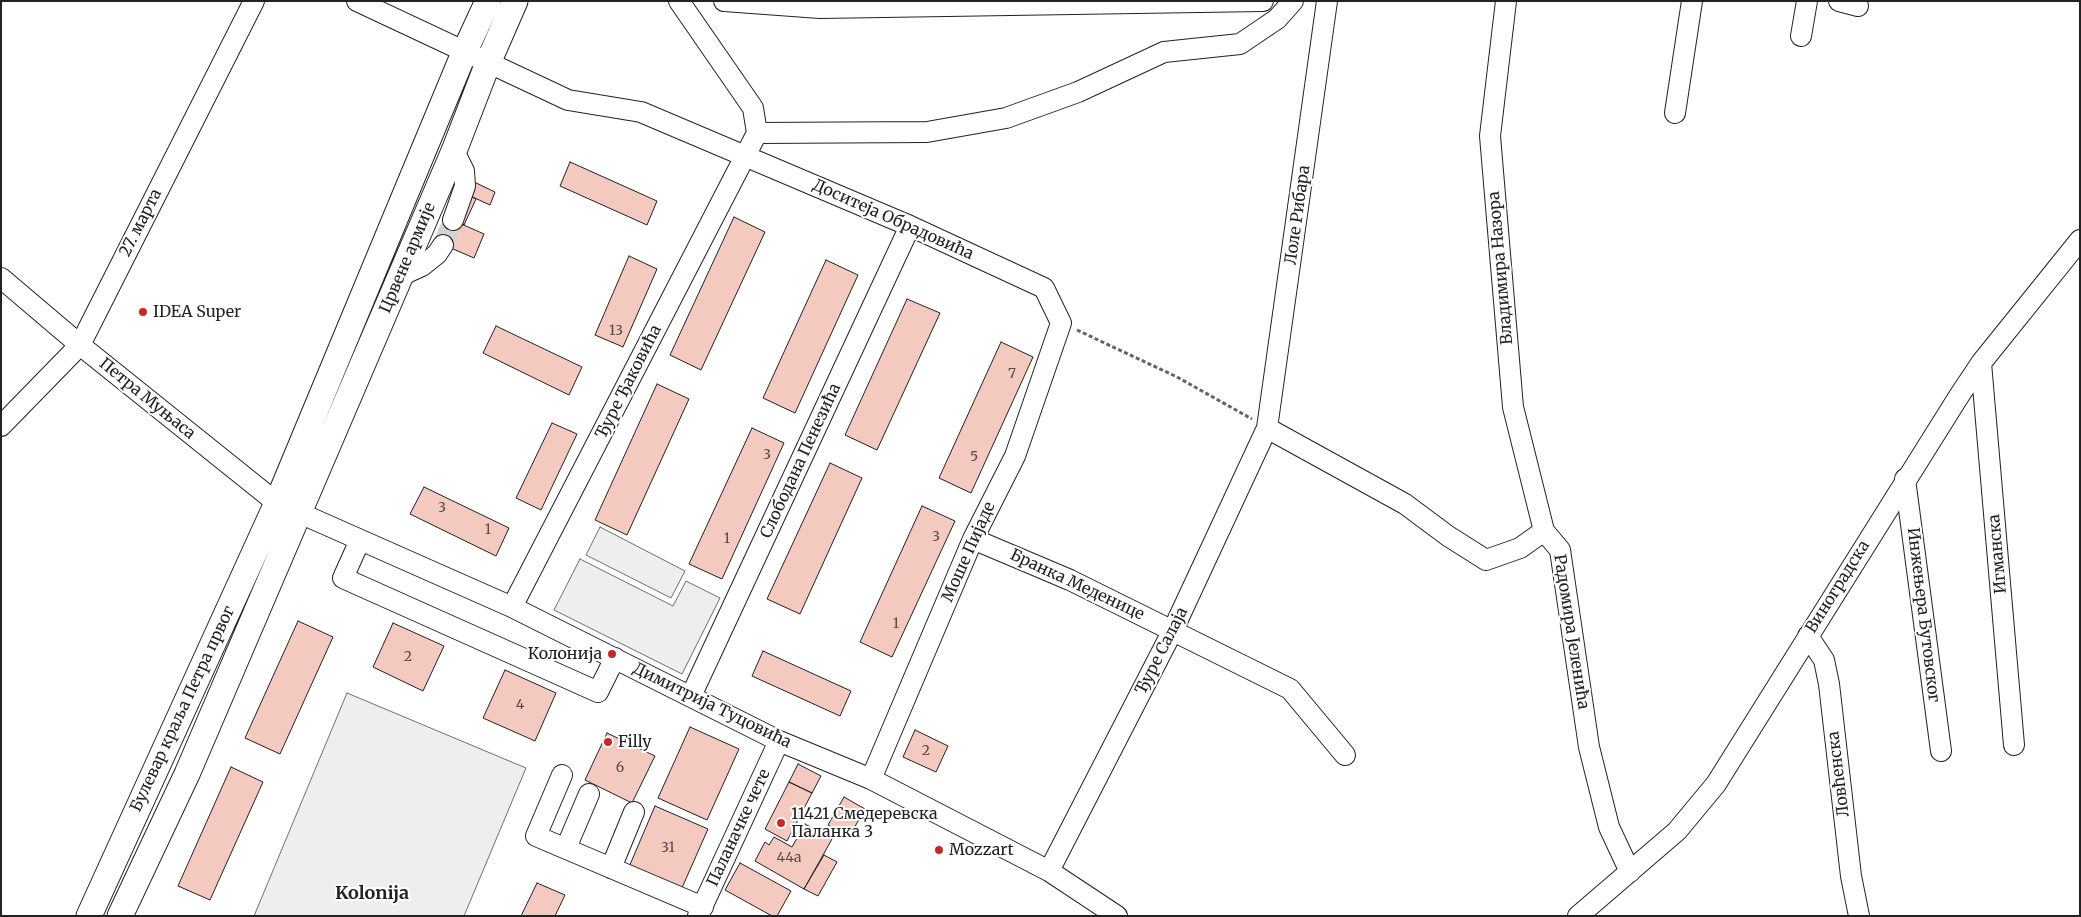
<!DOCTYPE html>
<meta charset="utf-8">
<style>
body{margin:0}
#map{position:relative;width:2081px;height:917px;overflow:hidden;background:#fff;font-family:Merriweather,serif}
canvas{display:block}
.frame{position:absolute;inset:0;border:2px solid #222;pointer-events:none}
</style>
<div id="map">
<canvas width="2081" height="917"></canvas>
<div class="frame"></div>
</div>
<script>
const c = document.querySelector('canvas').getContext('2d');
c.lineJoin = 'round';
function fillPath(path, color) { c.fillStyle = color; c.fill(path, 'evenodd'); }
const shape = rows => new Path2D(rows.map(r => 'M' + r).join(''));
function stroke(path, color, width, dash) { c.strokeStyle = color; c.lineWidth = width; c.lineCap = dash ? 'butt' : 'round'; c.setLineDash(dash || []); c.stroke(path); }
function write(font, color, halo, rows, align = 'center') {
  c.font = font + ' Merriweather,serif'; c.lineWidth = 4; c.setLineDash([]); c.textBaseline = 'middle'; c.strokeStyle = halo; c.fillStyle = color; for (const [text, x, y, turn = 0] of rows) {
    c.save(); c.translate(x, y); c.rotate((+turn || 0) * Math.PI / 180); c.textAlign = isNaN(turn) ? turn : align; if (halo) c.strokeText(text, 0, 0); c.fillText(text, 0, 0); c.restore();
  }
}
const green = shape([
 [600,527,685,571,671,598,586,555,600,527],
 [580,559,673,606,686,581,720,598,682,674,554,610,580,559],
 [347,693,526,768,464,916,254,916,347,693]
]);
const building = shape([
 [570,162,657,201,647,225,560,186,570,162],
 [472,181,495,192,490,205,466,194,472,181],
 [466,194,476,199,464,225,454,221,466,194],
 [734,217,765,232,701,370,670,355,734,217],
 [448,218,484,234,474,258,437,242,448,218],
 [629,256,657,269,623,347,595,335,629,256],
 [826,260,858,275,795,413,763,398,826,260],
 [907,299,940,313,877,450,845,435,907,299],
 [496,326,582,367,569,395,483,353,496,326],
 [1001,342,1033,357,971,493,939,478,1001,342],
 [657,384,689,399,627,535,595,520,657,384],
 [552,423,577,434,541,510,516,498,552,423],
 [752,428,784,443,722,579,689,564,752,428],
 [830,463,862,478,800,614,767,599,830,463],
 [424,487,509,528,496,556,410,514,424,487],
 [922,506,955,521,892,657,860,642,922,506],
 [298,621,333,637,280,754,245,738,298,621],
 [393,623,444,646,423,691,373,667,393,623],
 [763,651,851,691,840,716,752,676,763,651],
 [505,670,556,693,535,741,483,718,505,670],
 [690,727,739,749,707,820,658,798,690,727],
 [915,730,948,746,936,772,903,757,915,730],
 [607,733,655,756,632,803,585,780,607,733],
 [798,764,821,776,812,793,789,782,798,764],
 [231,767,263,782,210,900,178,886,231,767],
 [789,782,812,793,787,841,765,829,789,782],
 [844,797,865,809,849,837,828,825,844,797],
 [655,806,708,829,681,890,629,867,655,806],
 [805,824,832,839,804,889,755,861,765,842,769,845,774,837,792,847,805,824],
 [824,855,837,862,818,896,804,889,824,855],
 [740,863,791,891,777,916,772,916,725,890,740,863],
 [537,883,565,895,555,916,521,916,537,883]
]);
const minorTunnel = shape([
 [443,245,453,220]
]);
const path = shape([
 [1077,330,1177,377,1252,419]
]);
const minor = shape([
 [357,1,568,100,641,112,910,226,1044,288,1061,323,1015,456,973,539,871,779],
 [724,1,820,8,1263,1],
 [1506,1,1490,136,1513,407,1544,531],
 [1839,1,1858,6],
 [1801,36,1807,1],
 [1675,113,1692,1],
 [757,133,927,132,1006,118,1078,92,1164,52,1240,44,1277,19,1293,1],
 [453,220,465,186,464,171,454,151],
 [400,276,422,266,437,254,443,245],
 [1,278,80,345,277,503,512,607,779,741,871,779,1049,871,1117,916],
 [1981,363,2014,745],
 [1,426,80,345,254,1],
 [1267,428,1405,504,1448,536,1486,560,1520,548,1544,531,1560,550,1589,747,1609,827,1630,872],
 [1905,479,1941,751],
 [973,539,1070,580,1290,689,1345,755],
 [360,540,343,578,598,692,615,658],
 [512,607,757,133,753,108,679,1],
 [1808,636,1824,660,1829,684,1851,876,1859,916],
 [691,696,910,226],
 [562,775,536,836,703,907],
 [566,848,589,794],
 [611,868,634,812],
 [1049,871,1173,630,1267,428,1327,1],
 [698,916,779,741],
 [1578,916,1677,831,1716,784,1959,396,1981,363,2080,240]
]);
const major = shape([
 [89,916,277,503,464,53,488,1],
 [120,916,187,774,454,151,488,63,515,1]
]);
const markers = [
 [143,312,5,"#c62828"],
 [612,654,5,"#c62828"],
 [608,742,5,"#c62828"],
 [781,823,5,"#c62828"],
 [939,850,5,"#c62828"]
];
const numberNames = [
 ["13",616,331],
 ["7",1012,374],
 ["3",767,455],
 ["5",974,457],
 ["3",442,508],
 ["1",488,530],
 ["3",936,537],
 ["1",727,539],
 ["1",896,624],
 ["2",408,657],
 ["4",520,705],
 ["2",926,751],
 ["6",620,768],
 ["31",668,848],
 ["44a",789,858]
];
const streetNames = [
 ["Лоле Рибара",1298,215,-82],
 ["Доситеја Обрадовића",893,220,24],
 ["27. марта",141,223,-63],
 ["Црвене армије",408,258,-67],
 ["Владимира Назора",1501,268,-95],
 ["Ђуре Ђаковића",629,382,-63],
 ["Петра Муњаса",147,399,39],
 ["Слободана Пенезића",801,461,-65],
 ["Моше Пијаде",969,552,-66],
 ["Игманска",1998,554,-95],
 ["Бранка Меденице",1077,585,25],
 ["Виноградска",1838,587,-58],
 ["Инжењера Бутовског",1923,615,83],
 ["Радомира Јеленића",1571,632,81],
 ["Ђуре Салаја",1162,651,-63],
 ["Димитрија Туцовића",712,706,26],
 ["Булевар краља Петра првог",183,709,-65],
 ["Ловћенска",1839,774,-97],
 ["Паланачке чете",739,828,-65]
];
const poiNames = [
 ["IDEA Super",153,312],
 ["Колонија",602,654,"right"],
 ["Filly",618,742],
 ["11421 Смедеревска",791,814],
 ["Паланка 3",791,832],
 ["Mozzart",949,850]
];
const neighbourhoodNames = [
 ["Kolonija",372,894]
];
fillPath(green, '#eee');
stroke(green, '#6f6f6f', 1);
fillPath(building, '#f3c9c0');
stroke(building, '#222', 1);
stroke(minorTunnel, '#d3d3d3', 20, [20, 10]);
stroke(minor, '#222', 22);
stroke(major, '#222', 27);
stroke(path, '#646464', 3, [4, 2.5]);
stroke(minor, '#fff', 20);
stroke(major, '#fff', 25);
for (const [x, y, r, color] of markers) { const dot = new Path2D(); dot.arc(x, y, r, 0, 2 * Math.PI); c.fillStyle = color; c.fill(dot); stroke(dot, '#fff', 2); }
write('14px', '#564c4a', null, numberNames);
write('16px', '#222', '#fff', streetNames);
write('16px', '#222', '#fff', poiNames, 'left');
write('bold 18px', '#222', '#fff', neighbourhoodNames);
</script>
